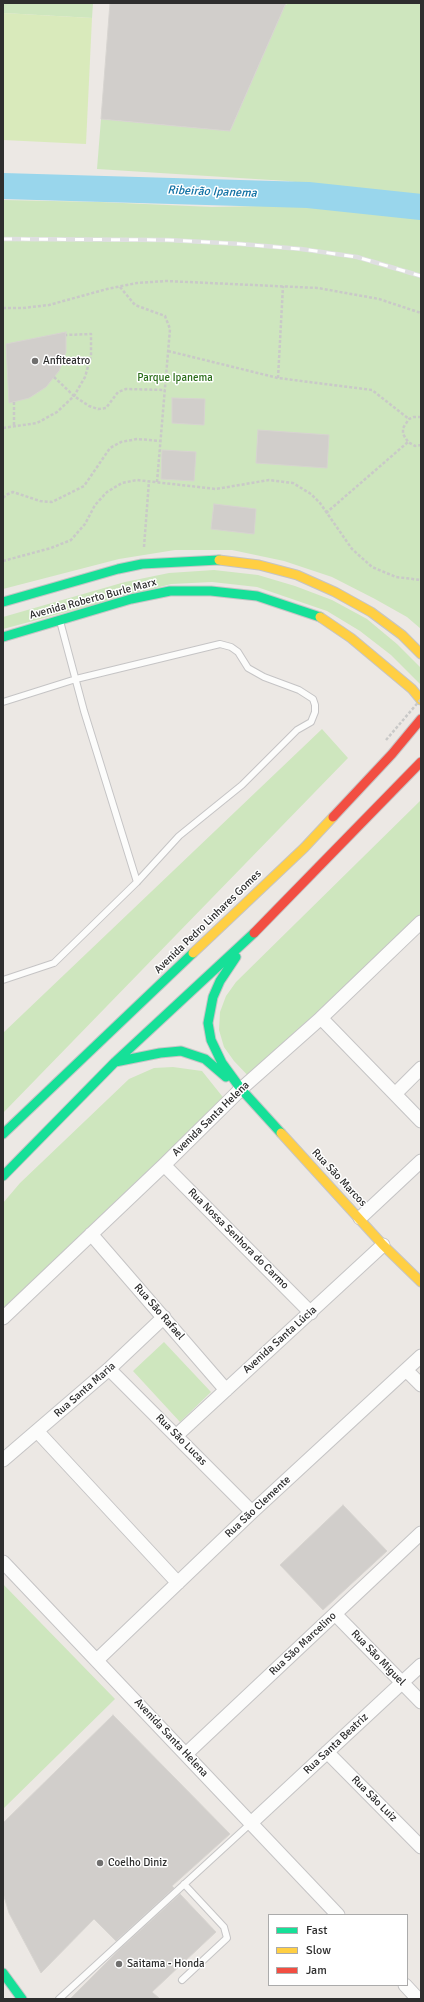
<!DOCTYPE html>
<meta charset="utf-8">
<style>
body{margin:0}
#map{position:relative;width:424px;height:2002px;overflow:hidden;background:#ece8e4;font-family:Signika,sans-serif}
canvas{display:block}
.frame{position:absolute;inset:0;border:4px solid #2e2e2e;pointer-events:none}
.legend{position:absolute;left:268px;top:1914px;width:140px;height:72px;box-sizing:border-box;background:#fff;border:1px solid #ababab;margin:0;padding:5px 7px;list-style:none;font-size:12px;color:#2e2e2e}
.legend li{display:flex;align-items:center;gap:8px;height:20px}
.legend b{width:20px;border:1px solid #ababab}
</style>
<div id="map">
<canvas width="424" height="2002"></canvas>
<div class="frame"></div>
<ul class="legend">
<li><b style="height:5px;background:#16e098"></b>Fast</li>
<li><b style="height:5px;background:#ffcf43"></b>Slow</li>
<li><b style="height:5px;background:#f24e42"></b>Jam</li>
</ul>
</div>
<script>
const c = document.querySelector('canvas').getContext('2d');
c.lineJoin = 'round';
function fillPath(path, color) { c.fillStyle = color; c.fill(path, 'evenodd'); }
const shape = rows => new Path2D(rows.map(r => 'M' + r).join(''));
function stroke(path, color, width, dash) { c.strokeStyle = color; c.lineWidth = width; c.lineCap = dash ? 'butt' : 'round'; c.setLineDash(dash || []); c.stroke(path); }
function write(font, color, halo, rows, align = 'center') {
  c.font = font + ' Signika,sans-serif'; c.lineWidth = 3; c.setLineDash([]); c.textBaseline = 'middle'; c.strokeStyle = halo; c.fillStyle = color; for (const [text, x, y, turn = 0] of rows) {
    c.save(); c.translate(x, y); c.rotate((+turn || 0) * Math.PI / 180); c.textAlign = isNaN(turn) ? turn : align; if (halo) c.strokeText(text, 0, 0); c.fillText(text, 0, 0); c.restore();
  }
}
const green = shape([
 [3,3,93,3,92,18,3,13],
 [290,3,421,3,421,198,287,181,97,169,101,119,230,131,285,5],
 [3,200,100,202,212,207,312,205,421,219,421,629,407,617,375,599,332,577,284,561,232,550,175,550,119,559,3,589],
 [214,570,258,575,295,586,332,600,367,619,397,644,421,668,421,685,391,655,360,631,327,611,257,587,212,582,171,584,3,629,3,617,125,582,169,573],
 [322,729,348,758,3,1113,3,1033],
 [421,800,421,917,254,1082,234,1061,224,1047,219,1030,220,1012,226,996,236,982],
 [173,1067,202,1071,226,1101,3,1312,3,1203,20,1183,129,1079,154,1068],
 [164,1342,211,1392,180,1422,133,1371],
 [3,1584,115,1699,3,1809]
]);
const pitch = shape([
 [3,13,92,18,86,144,3,140]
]);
const river = shape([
 [3,186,308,195,421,207]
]);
const building = shape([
 [110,3,286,3,230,131,101,119,110,3],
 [66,332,66,352,59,371,54,377,46,387,29,398,9,403,6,344,66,332],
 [172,398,205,399,204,425,172,423,172,398],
 [258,430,329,435,327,468,256,463,258,430],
 [162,450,196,452,194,481,161,479,162,450],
 [214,504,256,509,254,534,211,529,214,504],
 [343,1505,387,1551,323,1610,280,1565,343,1505],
 [113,1715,230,1834,172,1886,174,1888,116,1941,94,1919,41,1973,9,1913,3,1893,3,1823,113,1715],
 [180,1894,216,1932,152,1992,160,1999,70,1999,122,1947,180,1894]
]);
const path = shape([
 [120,287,135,305,165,316,170,329,157,482],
 [3,308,23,308,49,305,107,289,137,283,166,281,318,288,379,299,421,313],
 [168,351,278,378,372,390,409,419],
 [54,377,74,396,89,406,98,409,106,408,118,392,126,389,165,390],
 [278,378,283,286],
 [14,402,14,427],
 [421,417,414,417,409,419,403,428,403,434,408,442,415,446,421,445],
 [3,428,37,423,57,412,74,396,85,377,91,356,91,334,66,335],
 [3,498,6,495,13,492,40,501,52,502,84,486,110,448,121,442,137,439,160,441],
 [326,513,408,442],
 [144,547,149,481],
 [3,561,51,548,71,540,85,524,95,505,107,492,122,483,137,480,216,489,269,480,293,483,311,494,320,503,352,549,372,567,396,577,421,580]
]);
const lane = shape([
 [60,621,84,711,137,882],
 [3,702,76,679,220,644,231,647,238,652,248,668,264,677,299,690,313,699,315,705,315,712,311,722,297,730,242,785,179,836,137,882,54,963,3,980],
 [182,1980,227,1938,224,1927,184,1884],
 [59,1999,251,1823]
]);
const street = shape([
 [321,1018,421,1121],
 [395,1094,421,1068],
 [164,1165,311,1313],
 [360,1218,421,1161],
 [91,1234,226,1390],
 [3,1318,164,1165,241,1089,321,1018,421,922],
 [109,1369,252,1512],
 [406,1370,421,1385],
 [37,1431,178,1583],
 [177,1435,383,1245],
 [3,1460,109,1369,164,1317],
 [3,1562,338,1915],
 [335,1614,421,1702],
 [97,1660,252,1512,421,1356],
 [327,1752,421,1847],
 [186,1754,421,1533],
 [251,1823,421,1665],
 [405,1985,418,1999]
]);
const fast = shape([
 [3,602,118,569,142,564,219,560],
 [3,637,131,599,170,591,211,591,257,596,320,617],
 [236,957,220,981,213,997,208,1023,211,1040,222,1063,241,1089,281,1133],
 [115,1062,160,1053,181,1051,205,1059,226,1077],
 [3,1134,193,953],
 [3,1176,115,1062,254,933],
 [3,1973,22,1999]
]);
const slow = shape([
 [219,560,259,565,297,575,335,592,371,612,402,635,421,654],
 [320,617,351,638,412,689,421,700],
 [193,953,304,848,333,817],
 [281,1133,383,1245,421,1282]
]);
const jam = shape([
 [333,817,392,754,421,719],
 [254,933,421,762]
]);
const rail = shape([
 [3,239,168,240,241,244,301,249,357,257,421,276]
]);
const pathBridge = shape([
 [386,740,421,699]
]);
const markers = [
 [35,361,4,"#706f6e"],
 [100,1863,4,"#706f6e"],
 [119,1964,4,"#706f6e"]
];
const poiNames = [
 ["Anfiteatro",43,361],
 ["Coelho Diniz",108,1863],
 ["Saitama - Honda",127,1964]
];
const parkNames = [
 ["Parque Ipanema",175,378]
];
const streetNames = [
 ["Avenida Roberto Burle Marx",93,599,-15],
 ["Avenida Pedro Linhares Gomes",208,922,-44],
 ["Avenida Santa Helena",211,1119,-44],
 ["Rua São Marcos",339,1178,47],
 ["Rua Nossa Senhora do Carmo",238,1239,45],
 ["Rua São Rafael",159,1312,49],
 ["Avenida Santa Lúcia",280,1340,-42],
 ["Rua Santa Maria",85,1390,-41],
 ["Rua São Lucas",181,1440,45],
 ["Rua São Clemente",258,1507,-43],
 ["Rua São Marcelino",303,1644,-43],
 ["Rua São Miguel",378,1658,46],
 ["Avenida Santa Helena",171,1738,47],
 ["Rua Santa Beatriz",336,1744,-43],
 ["Rua São Luiz",374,1799,45]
];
const waterNames = [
 ["Ribeirão Ipanema",212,192,2]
];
fillPath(green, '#cee6be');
fillPath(pitch, '#d9eabb');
stroke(river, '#99d6ec', 26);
fillPath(building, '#d1cecb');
stroke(building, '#d7d4d0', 1);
stroke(lane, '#c5c4c5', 8);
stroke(street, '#c5c4c5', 15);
stroke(fast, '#c5c4c5', 11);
stroke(slow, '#c5c4c5', 11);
stroke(jam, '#c5c4c5', 11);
stroke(path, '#c9c9c8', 2.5, [3, 2]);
stroke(lane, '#fcfcfb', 6);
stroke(street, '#fcfcfb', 13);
stroke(fast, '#16e098', 9);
stroke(slow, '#ffcf43', 9);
stroke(jam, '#f24e42', 9);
stroke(rail, '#dfdfe1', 4.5);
stroke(rail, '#fff', 3, [9]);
stroke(pathBridge, '#c9c9c8', 2.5, [3, 2]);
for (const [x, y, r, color] of markers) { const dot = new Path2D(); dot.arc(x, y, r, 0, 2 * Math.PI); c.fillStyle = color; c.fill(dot); stroke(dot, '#fff', 1.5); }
write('11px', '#2e2e2e', '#fff', poiNames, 'left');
write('11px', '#2c6e1b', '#fff', parkNames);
write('11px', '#2e2e2e', '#fff', streetNames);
write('italic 12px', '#0d6fa3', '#fff', waterNames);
</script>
